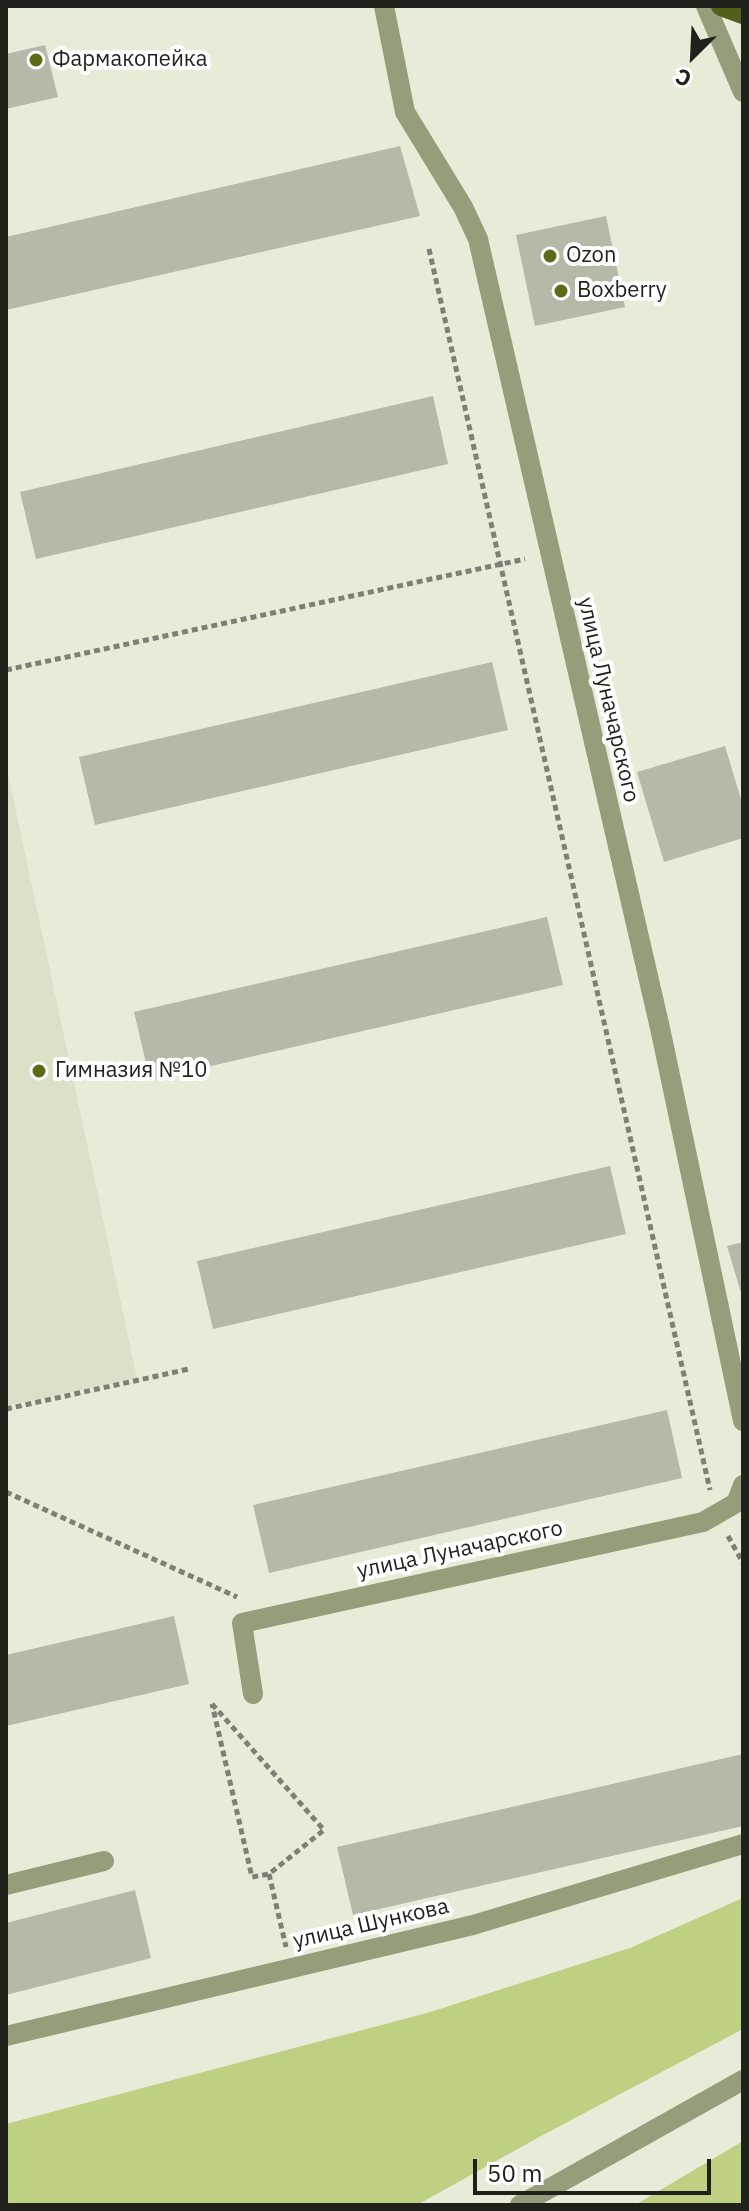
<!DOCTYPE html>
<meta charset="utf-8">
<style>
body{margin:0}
#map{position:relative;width:749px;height:2211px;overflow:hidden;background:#e7ecd9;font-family:"IBM Plex Sans",sans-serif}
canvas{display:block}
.frame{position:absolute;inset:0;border:8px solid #1f211a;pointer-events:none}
.north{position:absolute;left:653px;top:16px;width:80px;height:80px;-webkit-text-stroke:6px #fff;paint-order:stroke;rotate:204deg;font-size:22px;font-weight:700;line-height:32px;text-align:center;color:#1f211a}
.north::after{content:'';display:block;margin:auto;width:28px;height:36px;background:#1f211a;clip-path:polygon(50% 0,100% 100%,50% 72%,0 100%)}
.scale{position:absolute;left:473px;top:2159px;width:238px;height:36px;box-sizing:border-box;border:4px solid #1f211a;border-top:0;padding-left:10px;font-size:24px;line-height:28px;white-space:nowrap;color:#1f211a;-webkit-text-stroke:6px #fff;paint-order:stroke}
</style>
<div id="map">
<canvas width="749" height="2211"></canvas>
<div class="frame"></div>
<div class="north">С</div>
<div class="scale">50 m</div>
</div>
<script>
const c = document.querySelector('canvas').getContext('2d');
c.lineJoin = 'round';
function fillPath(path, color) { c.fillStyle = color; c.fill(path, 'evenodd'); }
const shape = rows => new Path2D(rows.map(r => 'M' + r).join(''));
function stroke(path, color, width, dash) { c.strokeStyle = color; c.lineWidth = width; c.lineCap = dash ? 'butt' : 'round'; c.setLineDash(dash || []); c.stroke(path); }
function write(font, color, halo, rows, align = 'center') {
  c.font = font + ' "IBM Plex Sans",sans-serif'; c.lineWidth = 8; c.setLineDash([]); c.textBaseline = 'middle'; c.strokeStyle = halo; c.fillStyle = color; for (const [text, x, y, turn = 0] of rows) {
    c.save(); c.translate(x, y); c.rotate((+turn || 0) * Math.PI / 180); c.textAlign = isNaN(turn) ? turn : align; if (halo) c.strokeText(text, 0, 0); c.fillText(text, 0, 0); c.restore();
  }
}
const built = shape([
 [6,764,137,1378,6,1406]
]);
const green = shape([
 [743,1898,743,2029,541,2136,417,2205,6,2205,6,2124,427,2013,630,1948],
 [743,2141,743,2205,635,2205]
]);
const building = shape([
 [45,45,58,97,6,109,6,54],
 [400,146,420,216,6,310,6,237],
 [606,216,625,307,535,326,516,235],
 [433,396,448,464,36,559,20,492],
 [492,662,508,730,95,825,79,757],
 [725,746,743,806,743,838,664,862,637,772],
 [547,917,563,985,150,1080,134,1012],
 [610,1166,626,1234,213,1329,197,1261],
 [743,1242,743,1296,742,1296,727,1246],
 [667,1410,682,1478,269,1573,253,1505],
 [174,1616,189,1684,6,1726,6,1655],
 [743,1754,743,1826,353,1915,337,1847],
 [135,1890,151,1958,6,1995,6,1923]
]);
const path = shape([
 [429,249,710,1490],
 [6,670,525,559],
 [6,1409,189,1369],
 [6,1492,237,1597],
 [728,1536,743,1563],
 [212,1704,324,1830,269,1874,252,1877,212,1704],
 [269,1874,286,1947]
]);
const minor = shape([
 [384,6,405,112,463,207,478,239,660,1028,743,1421],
 [706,6,743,92],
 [253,1694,242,1623,703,1522,736,1503,743,1485],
 [6,1885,104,1861],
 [6,2036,473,1925,743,1844],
 [520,2205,743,2080]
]);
const major = shape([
 [721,6,743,14]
]);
const markers = [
 [36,60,8,"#5c6b14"],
 [550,256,8,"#5c6b14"],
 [561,291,8,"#5c6b14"],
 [39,1071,8,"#5c6b14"]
];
const poiNames = [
 ["Фармакопейка",52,60],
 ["Ozon",566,256],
 ["Boxberry",577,291],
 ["Гимназия №10",55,1071]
];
const streetNames = [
 ["улица Луначарского",608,700,77],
 ["улица Луначарского",460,1550,-12],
 ["улица Шункова",371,1924,-13]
];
fillPath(built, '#dbe1c8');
fillPath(green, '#bed081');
fillPath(building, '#b4b9a8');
stroke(path, '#7d8074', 5, [6, 4]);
stroke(minor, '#959e7b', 20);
stroke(major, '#525f18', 20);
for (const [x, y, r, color] of markers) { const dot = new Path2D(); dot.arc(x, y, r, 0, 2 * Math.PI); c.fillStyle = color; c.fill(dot); stroke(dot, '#fff', 3); }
write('22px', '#1f211a', '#fff', poiNames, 'left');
write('22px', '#1f211a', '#fff', streetNames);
</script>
